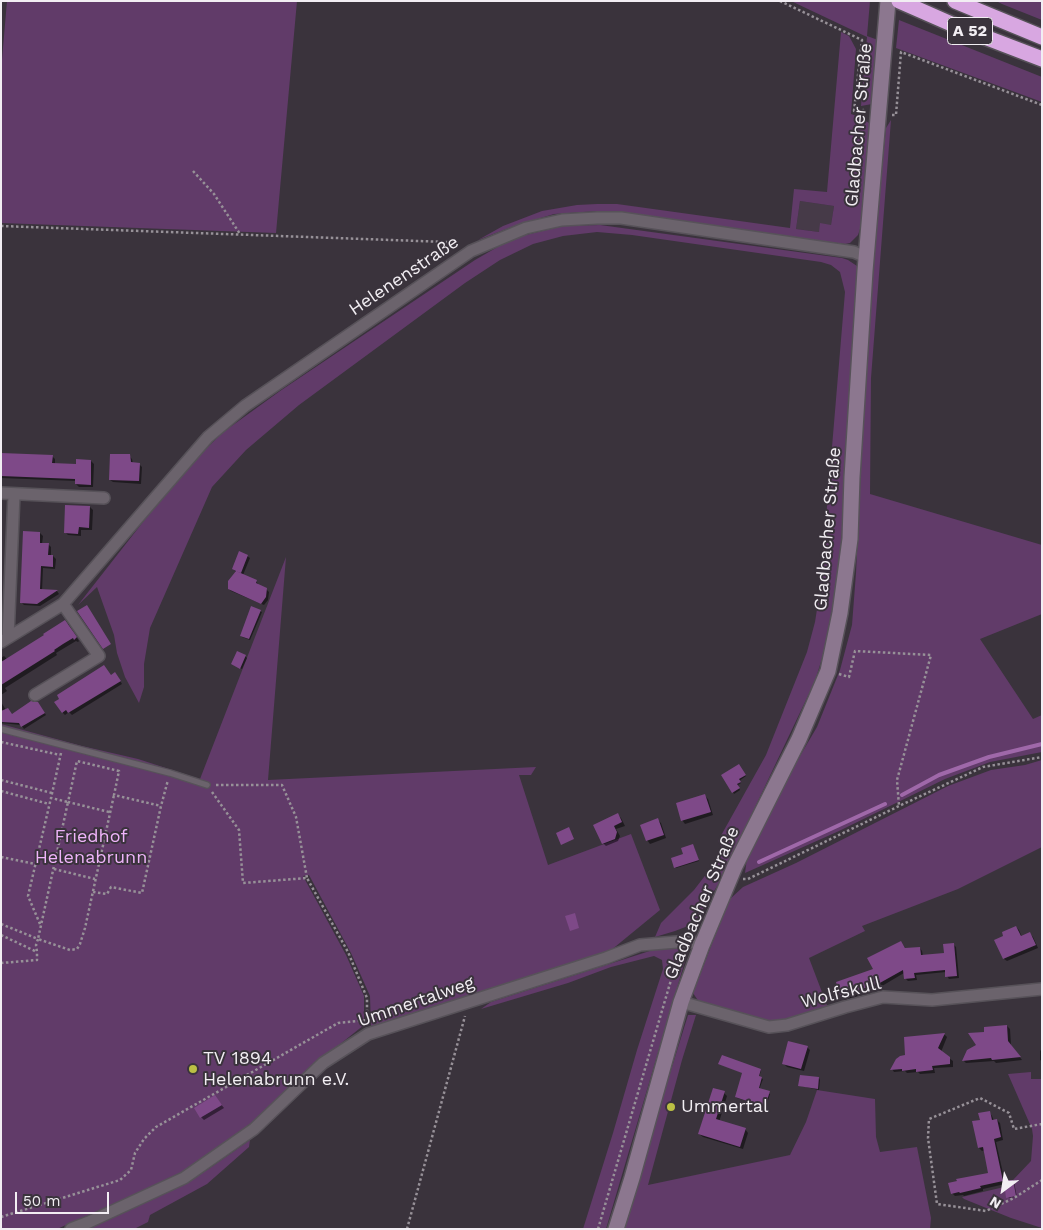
<!DOCTYPE html>
<meta charset="utf-8">
<style>
body{margin:0}
#map{position:relative;width:1043px;height:1230px;overflow:hidden;background:#3a333c;font-family:"Work Sans",sans-serif}
canvas{display:block}
.frame{position:absolute;inset:0;border:2px solid #f2eef3;pointer-events:none}
.north{position:absolute;left:978px;top:1165px;width:50px;height:50px;-webkit-text-stroke:4px #3a333c;paint-order:stroke;rotate:211deg;font-size:14px;font-weight:700;line-height:20px;text-align:center;color:#f2eef3}
.north::after{content:'';display:block;margin:auto;width:18px;height:22px;background:#f2eef3;clip-path:polygon(50% 0,100% 100%,50% 72%,0 100%)}
.scale{position:absolute;left:15px;top:1192px;width:94px;height:22px;box-sizing:border-box;border:2px solid #f2eef3;border-top:0;padding-left:6px;font-size:15px;line-height:18px;white-space:nowrap;color:#f2eef3;-webkit-text-stroke:4px #3a333c;paint-order:stroke}
</style>
<div id="map">
<canvas width="1043" height="1230"></canvas>
<div class="frame"></div>
<div class="north">N</div>
<div class="scale">50 m</div>
</div>
<script>
const c = document.querySelector('canvas').getContext('2d');
c.lineJoin = 'round';
function fillPath(path, color) { c.fillStyle = color; c.fill(path, 'evenodd'); }
const shape = rows => new Path2D(rows.map(r => 'M' + r).join(''));
function stroke(path, color, width, dash) { c.strokeStyle = color; c.lineWidth = width; c.lineCap = dash ? 'butt' : 'round'; c.setLineDash(dash || []); c.stroke(path); }
function write(font, color, halo, rows, align = 'center') {
  c.font = font + ' "Work Sans",sans-serif'; c.lineWidth = 4; c.setLineDash([]); c.textBaseline = 'middle'; c.strokeStyle = halo; c.fillStyle = color; for (const [text, x, y, turn = 0] of rows) {
    c.save(); c.translate(x, y); c.rotate((+turn || 0) * Math.PI / 180); c.textAlign = isNaN(turn) ? turn : align; if (halo) c.strokeText(text, 0, 0); c.fillText(text, 0, 0); c.restore();
  }
}
const built = shape([
 [800,201,834,206,831,225,819,232,796,229]
]);
const green = shape([
 [7,1,297,1,276,233,1,223,1,71],
 [791,1,870,1,867,36,878,40,872,104,861,106,867,37],
 [996,1,1042,1,1042,20,1002,4],
 [899,20,1042,77,1042,102,896,48],
 [841,32,849,36,856,49,851,114,860,117,869,123,870,127,862,223,858,235,850,243,845,244,598,211,554,214,514,226,478,240,503,226,542,211,577,205,597,204,617,204,790,228,794,189,827,192],
 [800,201,834,206,831,225,820,223,819,232,796,229],
 [891,120,871,378,870,494,1042,545,1042,614,980,639,1033,719,1042,715,1042,752,990,762,945,779,839,831,745,873,747,858,797,761,817,727,840,670,852,625,856,573,869,300,886,128],
 [600,225,842,258,848,260,857,266,858,281,846,487,839,570,832,626,815,681,719,883,698,917,688,926,675,931,655,937,661,923,694,890,724,851,718,841,766,755,807,652,815,622,820,590,845,292,840,272,831,265,821,262,632,235,597,232,563,236,533,244,500,260,465,283,299,405,246,450,212,487,150,628,144,664,144,687,139,703,125,677,117,653,114,635,97,587,78,605,179,476,222,433,280,391,475,260,513,238,563,226],
 [286,557,268,780,536,767,531,775,519,775,548,865,631,834,660,910,610,951,389,1023,371,1026,370,996,351,953,309,875,303,876,346,955,364,996,364,1025,314,1065,271,1108,227,1142,182,1172,127,1198,57,1229,1,1229,1,724,82,746,138,759,200,779],
 [1042,760,1042,847,958,889,862,926,865,931,809,958,828,1008,775,1023,699,1002,693,993,713,941,730,899,743,887,796,863,948,786,991,770,1025,765],
 [670,947,682,950,685,961,606,1229,583,1229,613,1133,637,1050,663,969,662,960,654,956,611,967,568,983,481,1009,491,1002,659,948],
 [688,1015,696,1015,682,1060,648,1185,790,1155,806,1122,817,1090,875,1099,876,1137,880,1152,917,1147,931,1218,930,1229,622,1229],
 [1031,1072,1031,1079,1042,1079,1042,1228,1011,1218,964,1199,962,1197,1004,1187,1004,1181,1013,1180,1031,1161,1033,1136,1032,1129,1008,1074],
 [250,1140,249,1147,207,1184,150,1215,148,1222,134,1229,85,1229,101,1223,182,1184,207,1170]
]);
const shadow = shape([
 [1,454,52,456,55,459,55,464,77,465,91,461,94,464,93,487,79,487,76,484,77,481,1,478],
 [129,456,132,459,133,464,139,464,142,467,141,484,113,482,110,480],
 [90,507,93,510,92,530,81,530,81,536,68,535,65,532],
 [40,533,43,536,42,544,48,544,51,547,51,556,53,556,56,559,55,569,43,568,42,591,57,591,59,594,40,606,24,605,21,602],
 [247,556,250,558,243,575,256,581,258,584,258,585,266,589,269,592,268,600,264,605,231,591,229,589,236,572,233,569],
 [260,611,262,612,250,640,242,637,241,636],
 [68,624,79,641,78,642,76,641,56,653,57,655,5,688,7,691,1,695,1,658,4,656,7,659],
 [245,656,247,658,242,669,234,665],
 [111,676,118,677,122,684,72,715,69,712,65,715,62,712],
 [1,702,6,710,12,715,38,703,46,715,24,729,21,725,1,723],
 [740,767,746,776,739,781,741,783,738,785,740,790,734,794,733,792],
 [705,796,708,799,713,815,685,824,682,820],
 [618,815,621,818,625,826,616,829,620,836,618,841,606,846,603,843],
 [658,820,661,823,666,838,650,844,647,840],
 [694,847,699,861,676,868,675,867],
 [1016,927,1019,930,1022,937,1030,934,1033,937,1038,948,1007,961,1004,959],
 [901,942,906,949,920,948,922,951,923,956,945,954,953,944,956,947,959,978,949,979,947,976,946,972,916,975,917,980,908,981,905,978,904,973,882,986,861,993,862,995,845,1000,843,998,837,982,875,970],
 [1007,1026,1010,1029,1011,1045,1022,1060,996,1063,994,1061,966,1063,963,1060,978,1045,986,1033],
 [945,1035,947,1037,941,1052,953,1061,953,1067,934,1068,935,1073,920,1074,918,1072,907,1073,905,1071,894,1072,892,1069,907,1057,905,1038],
 [807,1047,810,1050,804,1071,787,1067,783,1063],
 [1042,1049,1042,1061,1040,1060,1040,1051],
 [720,1064,760,1070,761,1071,759,1077,763,1079,759,1090,770,1094,766,1107,737,1098,736,1097,743,1073],
 [819,1078,820,1080,819,1090,801,1086],
 [724,1093,727,1096,719,1122,745,1129,748,1133,743,1149,703,1137,699,1134],
 [215,1097,224,1108,204,1120,201,1117],
 [989,1112,992,1116,994,1121,997,1120,1000,1123,1003,1140,996,1142,1005,1182,1013,1181,1014,1182,1017,1197,1009,1198,1008,1197,1005,1184,983,1189,983,1191,964,1196,963,1195,955,1196,952,1193,990,1174,985,1150,982,1151,979,1148,981,1121]
]);
const stream = shape([
 [902,795,939,775,989,757,1042,744],
 [759,862,885,804]
]);
const building = shape([
 [1,453,53,455,52,463,76,464,76,459,91,460,91,485,75,484,75,479,1,476],
 [110,454,130,454,131,462,140,463,139,481,109,480],
 [65,505,90,506,89,528,79,527,78,534,64,533],
 [23,531,40,532,40,543,49,543,48,555,53,555,53,567,41,566,40,589,58,590,37,604,20,603],
 [239,551,248,555,241,573,236,571,257,580,256,583,267,588,266,597,261,604,228,589,228,581,236,571,232,569],
 [87,605,111,644,103,649,77,611],
 [251,606,261,610,249,639,240,636],
 [65,620,77,637,74,640,73,638,63,644,54,650,55,651,1,685,1,662,44,635,43,634],
 [237,651,246,655,240,669,231,664],
 [104,665,111,675,115,672,121,681,68,713,66,710,62,713,54,702,59,699,57,695],
 [31,701,35,702,38,702,45,713,21,727,19,723,1,722,1,711,8,708,12,714],
 [739,764,746,775,739,779,741,782,737,784,740,788,732,793,721,775],
 [705,794,711,812,681,821,676,803],
 [618,813,622,822,614,826,617,832,615,839,602,844,593,825],
 [658,818,664,835,646,841,640,825],
 [569,827,574,839,561,845,556,833],
 [693,844,699,860,674,868,671,858,683,854,681,848],
 [575,913,579,928,570,931,565,916],
 [1016,926,1021,936,1030,932,1036,945,1003,959,994,940,1003,936,1002,932],
 [901,941,905,948,920,947,921,955,944,953,943,944,954,943,957,976,945,977,945,970,914,973,915,978,904,979,903,970,878,984,859,990,860,992,841,998,836,982,873,969,867,958],
 [1007,1025,1008,1041,1021,1057,992,1060,991,1058,962,1061,967,1050,976,1045,968,1033,984,1032,984,1027],
 [945,1033,938,1048,950,1057,950,1064,932,1066,933,1070,916,1072,916,1069,902,1071,902,1069,890,1070,896,1059,900,1056,905,1055,904,1037],
 [788,1041,808,1046,801,1069,782,1064],
 [722,1055,761,1069,759,1076,762,1077,759,1088,770,1091,765,1107,735,1097,742,1073,718,1064],
 [800,1075,819,1077,818,1089,798,1086],
 [713,1088,725,1091,716,1119,746,1128,740,1147,698,1134],
 [215,1095,222,1105,200,1118,194,1108],
 [990,1111,992,1120,997,1119,1001,1137,994,1139,1003,1181,980,1186,981,1188,960,1193,959,1192,951,1194,948,1183,957,1181,956,1179,988,1173,983,1147,978,1148,972,1121,980,1120,978,1113],
 [1013,1180,1016,1196,1006,1198,1004,1181]
]);
const path = shape([
 [780,1,862,40,854,111,865,110],
 [892,115,896,115,901,52,1042,105],
 [193,171,214,194,240,234],
 [1,226,447,242,458,245],
 [839,674,849,677,855,651,931,655,897,780,899,806],
 [1,742,60,755],
 [61,753,51,798,68,802,38,939,70,950,77,949,80,944,85,928,114,795],
 [1,780,52,793],
 [216,785,282,785,296,817,307,878],
 [1,791,49,804],
 [212,792,239,830,243,883,307,878,348,952,367,998,367,1020],
 [109,812,68,802,77,761,119,771,114,795,161,806],
 [1,857,35,864],
 [54,869,95,879],
 [743,879,748,879,899,806,983,767,1042,757],
 [93,892,107,894,111,887,142,893,161,806,168,780],
 [1,924,38,939,36,945,37,952,37,960,1,963],
 [40,924,28,896,51,798],
 [1,935,37,952],
 [1042,1124,1014,1129,1009,1113,980,1098,929,1119,928,1138,937,1204,986,1211,1014,1198,1042,1180],
 [1,1217,120,1180,131,1170,135,1153,144,1139,156,1127,338,1023,367,1020],
 [407,1229,465,1016],
 [598,1229,671,980,683,952]
]);
const lane = shape([
 [1,729,170,773,207,785]
]);
const street = shape([
 [1,493,104,498],
 [8,637,14,494],
 [1,642,63,604,208,437,245,406,471,251,526,228,562,220,597,218,621,218,854,252,866,257],
 [35,695,99,656,63,604],
 [681,1002,769,1027,787,1025,845,1007,883,997,932,1000,1042,989],
 [71,1229,89,1222,184,1178,254,1129,323,1063,368,1034,606,958,640,945,689,941,702,945]
]);
const secondary = shape([
 [616,1229,632,1178,681,1002,702,945,735,866,799,739,828,671,840,613,850,539,852,477,865,271,888,1]
]);
const highway = shape([
 [899,1,956,26,1042,59],
 [955,1,1042,37]
]);
const markers = [
 [193,1069,5,"#bbc044"],
 [671,1107,5,"#bbc044"]
];
const shields = [
 [970,31,45]
];
const shieldNames = [
 ["A 52",970,31]
];
const streetNames = [
 ["Gladbacher Straße",859,125,-85],
 ["Helenenstraße",404,276,-34],
 ["Gladbacher Straße",828,529,-85],
 ["Gladbacher Straße",702,903,-67],
 ["Wolfskull",841,993,-14],
 ["Ummertalweg",416,1002,-19]
];
const parkNames = [
 ["Friedhof",91,837],
 ["Helenabrunn",91,858]
];
const poiNames = [
 ["TV 1894",203,1059],
 ["Helenabrunn e.V.",203,1080],
 ["Ummertal",681,1107]
];
fillPath(built, '#463a48');
fillPath(green, '#613b69');
fillPath(shadow, '#0007');
stroke(stream, '#9f68a9', 4);
fillPath(building, '#7e4988');
stroke(lane, '#575259', 8);
stroke(street, '#575259', 14);
stroke(secondary, '#575259', 18);
stroke(highway, '#575259', 18);
stroke(path, '#979198', 2.5, [2.5, 2.5]);
stroke(lane, '#6b636c', 5.5);
stroke(street, '#6b636c', 11);
stroke(secondary, '#8c778f', 15);
stroke(highway, '#d8a7e1', 15);
for (const [x, y, r, color] of markers) { const dot = new Path2D(); dot.arc(x, y, r, 0, 2 * Math.PI); c.fillStyle = color; c.fill(dot); stroke(dot, '#3a333c', 2); }
for (const [x, y, w] of shields) { const box = new Path2D(); box.roundRect(x - w / 2, y - 13.5, w, 27, 4); c.fillStyle = '#3a333c'; c.fill(box); stroke(box, '#f2eef3', 1); }
write('bold 16px', '#f2eef3', null, shieldNames);
write('18px', '#f2eef3', '#3a333c', streetNames);
write('18px', '#efb4fa', '#3a333c', parkNames);
write('18px', '#f2eef3', '#3a333c', poiNames, 'left');
</script>
